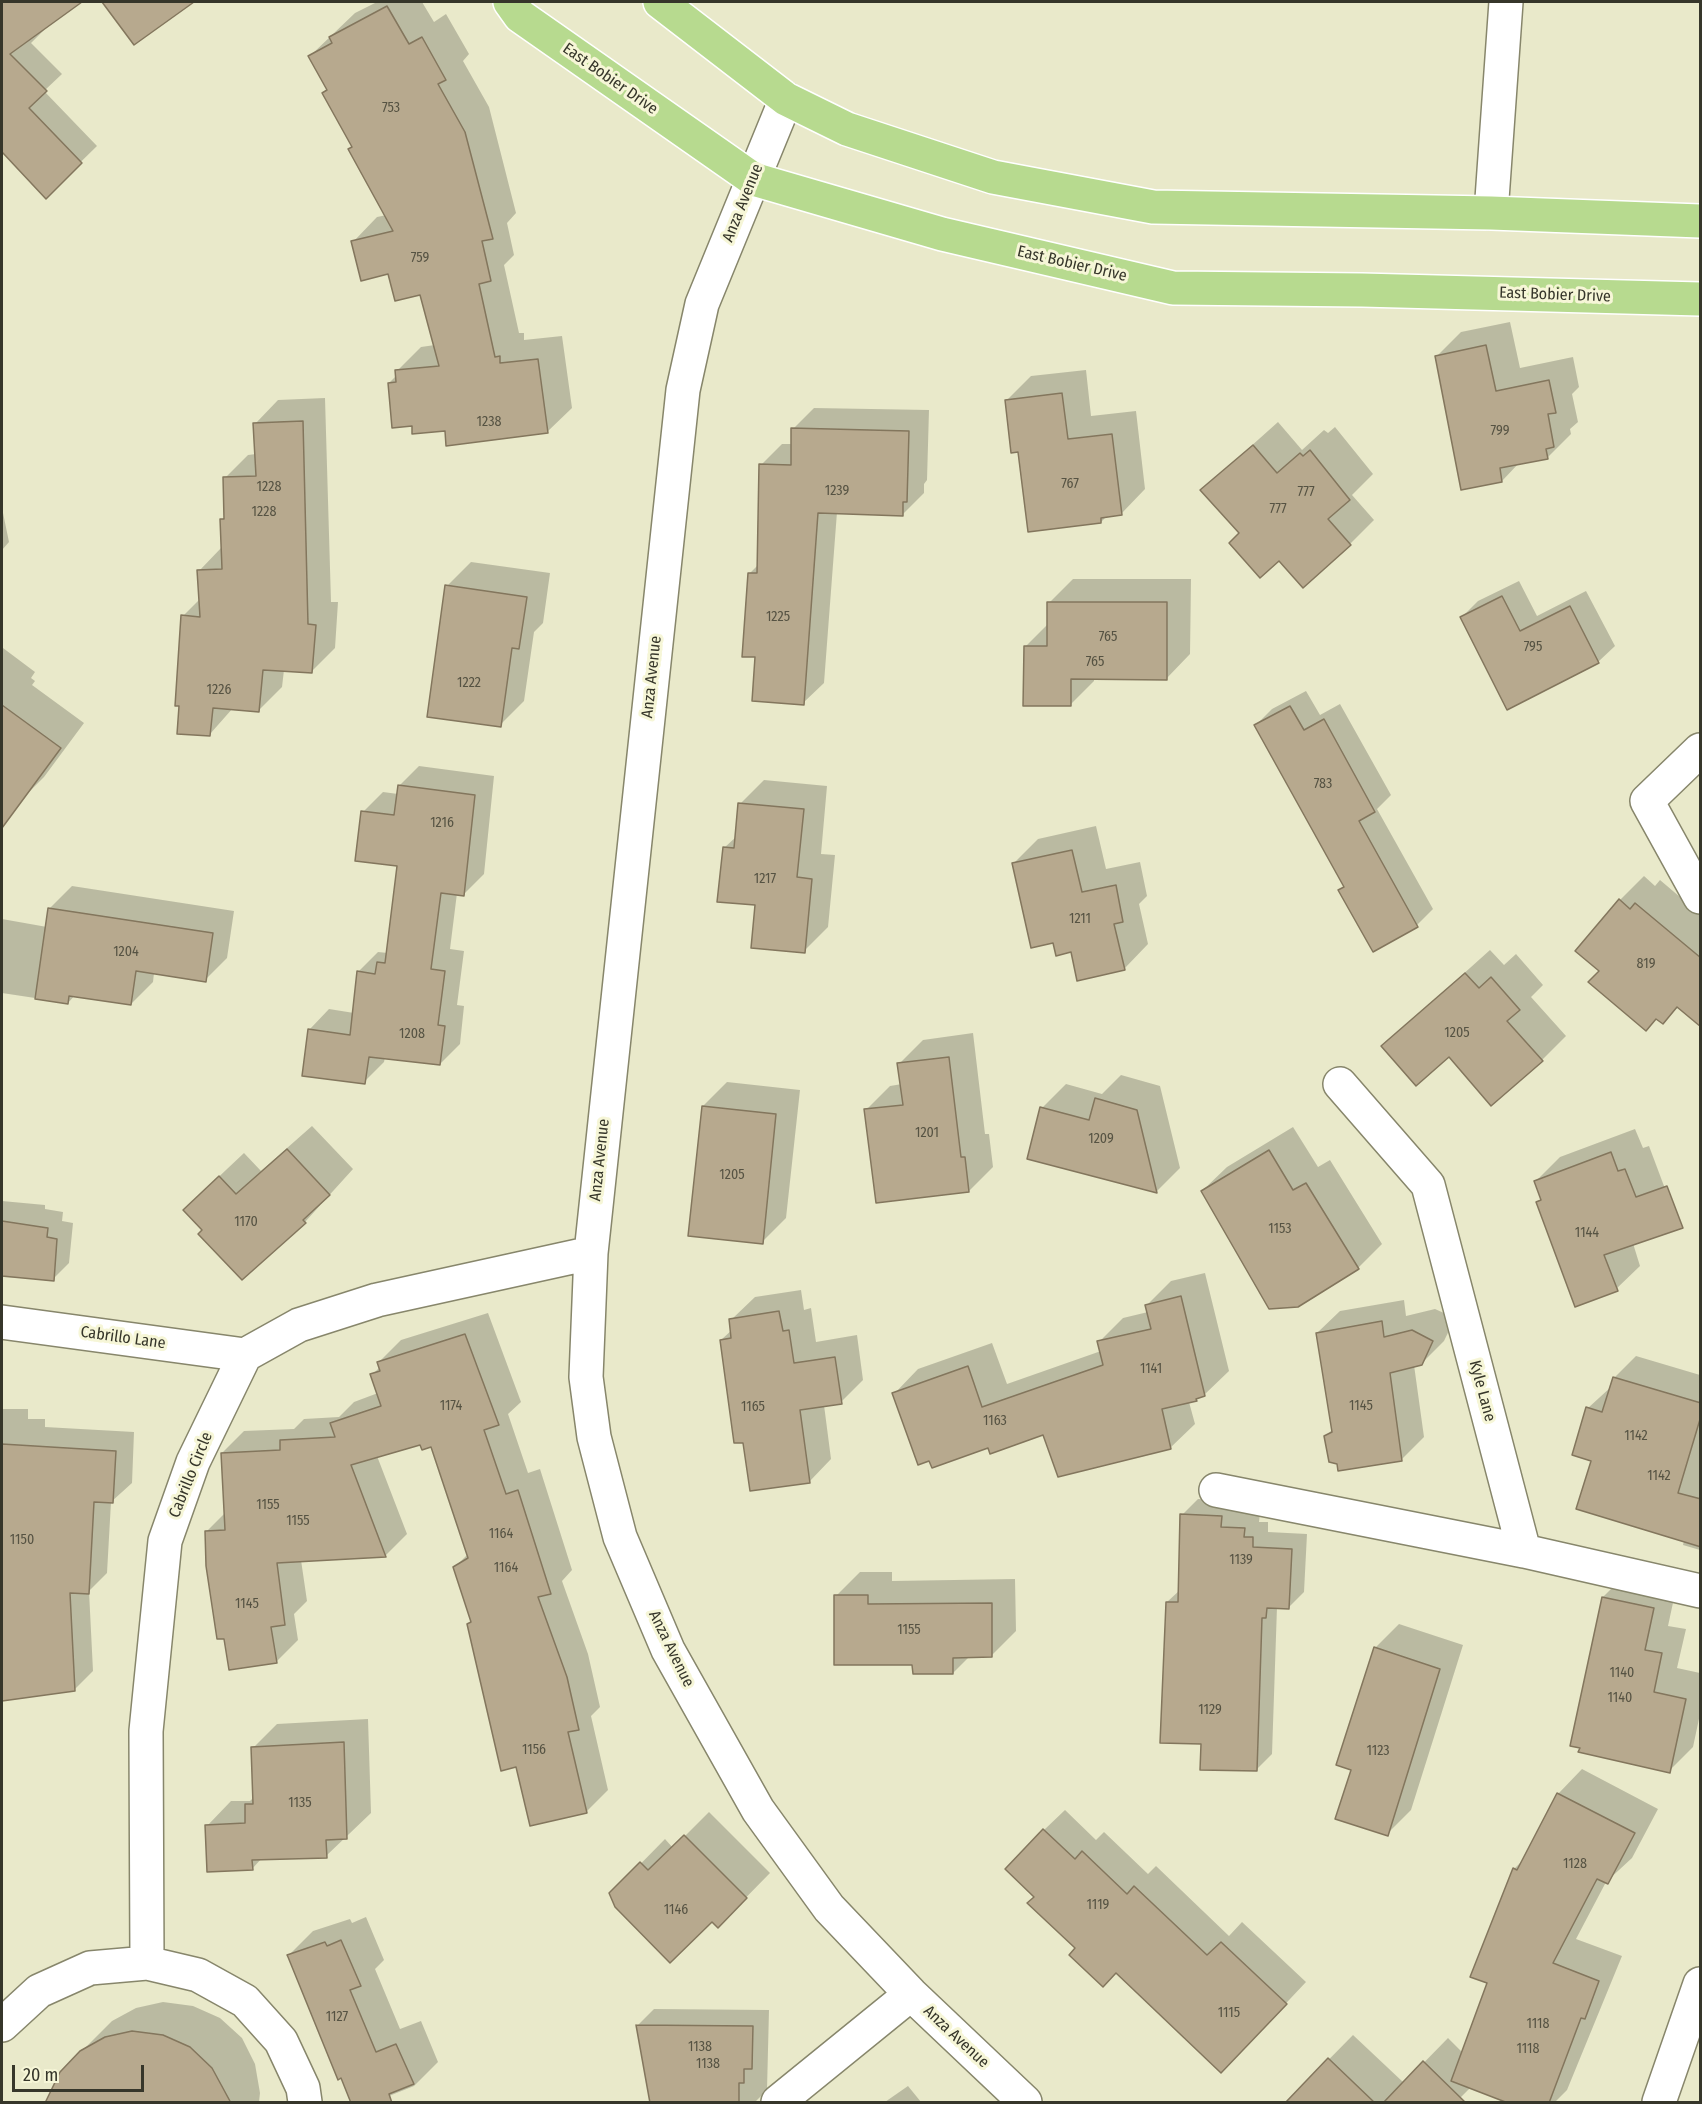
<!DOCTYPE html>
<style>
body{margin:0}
#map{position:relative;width:1702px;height:2104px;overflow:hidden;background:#e9e9ca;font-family:"Fira Sans Condensed",sans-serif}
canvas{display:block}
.frame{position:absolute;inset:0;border:3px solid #36362a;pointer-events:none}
.scale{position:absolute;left:12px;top:2065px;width:132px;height:27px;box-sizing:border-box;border:3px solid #36362a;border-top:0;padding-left:8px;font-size:18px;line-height:21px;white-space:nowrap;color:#36362a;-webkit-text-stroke:4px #f6f6d7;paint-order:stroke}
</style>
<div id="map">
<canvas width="1702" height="2104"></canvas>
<div class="frame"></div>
<div class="scale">20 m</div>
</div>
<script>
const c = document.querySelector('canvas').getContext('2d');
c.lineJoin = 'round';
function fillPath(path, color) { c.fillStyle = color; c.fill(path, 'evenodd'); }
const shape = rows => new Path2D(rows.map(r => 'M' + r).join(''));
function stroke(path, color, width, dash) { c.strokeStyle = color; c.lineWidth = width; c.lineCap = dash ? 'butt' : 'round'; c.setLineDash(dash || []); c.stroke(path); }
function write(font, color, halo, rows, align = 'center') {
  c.font = font + ' "Fira Sans Condensed",sans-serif'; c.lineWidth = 6; c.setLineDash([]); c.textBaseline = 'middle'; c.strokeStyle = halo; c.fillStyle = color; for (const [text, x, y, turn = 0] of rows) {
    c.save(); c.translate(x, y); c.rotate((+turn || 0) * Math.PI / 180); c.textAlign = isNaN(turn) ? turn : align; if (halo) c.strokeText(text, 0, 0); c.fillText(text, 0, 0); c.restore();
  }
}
const shadow = shape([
 [2,2,79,2,42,29,44,30,31,43,62,74,44,91,97,146,46,196,16,150,2,135],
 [104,2,189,2,134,43],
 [377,2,422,2,434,22,446,14,469,54,463,61,489,107,516,213,507,223,514,255,504,265,519,333,524,333,524,340,562,336,572,408,547,432,446,430,413,425,389,383,397,375,397,371,421,347,435,345,421,294,390,272,353,242,377,217,387,215,328,89,310,56,355,13],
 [1510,322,1520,368,1573,357,1579,387,1572,394,1578,422,1570,429,1571,434,1547,458,1519,463,1502,481,1437,356,1461,332],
 [1086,370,1091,416,1136,411,1145,489,1121,514,1107,516,1101,522,1020,450,1007,400,1031,376],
 [325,398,331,602,338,602,335,648,311,672,284,670,282,687,259,710,233,708,210,734,183,616,200,599,199,571,222,547,221,520,226,516,225,478,248,455,256,454,255,424,278,400],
 [814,408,929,410,927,480,924,484,924,493,903,514,837,512,824,683,803,703,757,656,749,574,758,565,761,465,782,444,792,444,793,429],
 [1278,422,1302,450,1324,430,1328,433,1335,427,1373,474,1352,495,1374,520,1350,544,1279,559,1241,533,1202,490],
 [2,508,9,542,2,550],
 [471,562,550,573,543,623,534,632,524,701,500,725,447,586],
 [1073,579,1191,579,1190,654,1166,679,1094,677,1094,681,1070,705,1025,647,1048,624,1049,603],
 [1519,581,1537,616,1586,591,1615,646,1598,662,1462,617,1478,601],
 [3,648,35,672,31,678,35,681,32,685,84,723,44,777,20,801,2,787],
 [1306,691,1320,715,1340,704,1391,795,1377,809,1433,909,1417,925,1340,890,1345,885,1256,725,1272,709],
 [419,766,494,776,484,874,464,894,457,893,450,949,464,951,457,1005,464,1006,460,1044,440,1064,385,1057,384,1062,364,1082,310,1029,329,1009,354,1013,358,972,378,952,388,953,398,864,363,812,383,792,398,794,399,786],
 [764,780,827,786,821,854,835,855,828,927,804,951,756,903,724,848,737,836,740,804],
 [1096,826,1106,869,1140,862,1147,896,1139,904,1148,944,1124,969,1072,950,1054,941,1014,863,1038,839],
 [1644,876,1655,886,1660,880,1700,914,1700,1025,1678,1007,1663,1022,1620,900],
 [72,886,234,911,227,958,205,980,154,973,153,982,131,1004,75,995,68,1003,2,993,2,919,47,927,50,908],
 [1490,950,1504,965,1516,954,1543,985,1531,997,1566,1036,1542,1060,1450,1055,1383,1046],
 [973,1033,985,1134,989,1134,993,1167,969,1191,866,1110,890,1086,902,1084,899,1064,923,1040],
 [1121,1075,1160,1086,1180,1168,1156,1192,1042,1108,1066,1084,1102,1094],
 [727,1082,800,1090,786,1218,762,1242,703,1106],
 [312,1126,353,1169,305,1222,204,1230,209,1186,244,1153,261,1171],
 [1293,1127,1318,1167,1330,1160,1382,1244,1358,1268,1202,1191,1227,1167],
 [1635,1129,1643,1148,1649,1146,1667,1194,1627,1224,1640,1266,1615,1290,1538,1202,1542,1198,1536,1181,1560,1157],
 [2,1201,45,1205,45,1209,63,1212,62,1221,73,1223,69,1263,53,1279,2,1277],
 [1205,1273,1229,1371,1204,1395,1189,1402,1195,1424,1170,1448,1044,1433,989,1446,894,1394,918,1369,992,1343,1007,1384,1101,1351,1099,1342,1123,1318,1148,1312,1147,1305,1171,1281],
 [801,1290,804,1310,811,1308,816,1342,857,1335,863,1380,841,1402,824,1405,831,1459,809,1482,744,1441,721,1340,733,1329,732,1319,755,1297],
 [1404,1300,1406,1316,1435,1309,1455,1318,1444,1341,1422,1363,1414,1365,1424,1437,1401,1460,1326,1436,1333,1429,1317,1333,1340,1311],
 [488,1313,521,1402,508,1414,528,1473,540,1469,572,1570,562,1581,588,1654,600,1707,591,1716,608,1790,586,1812,517,1765,455,1567,468,1554,432,1445,421,1443,377,1456,407,1534,385,1556,301,1560,307,1601,294,1614,298,1640,276,1662,206,1532,225,1513,222,1453,244,1431,294,1429,304,1419,339,1417,354,1402,378,1393,372,1375,380,1367,379,1362,401,1340],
 [1636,1356,1700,1375,1700,1550,1683,1545,1684,1541,1593,1460,1588,1408,1611,1387,1614,1378],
 [2,1406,2,1409,28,1409,28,1419,45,1419,45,1427,134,1432,132,1483,111,1502,107,1573,89,1591,93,1671,74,1690,2,1700],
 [1198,1499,1237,1501,1236,1512,1260,1513,1259,1522,1268,1522,1268,1532,1307,1534,1304,1592,1288,1608,1277,1607,1272,1754,1256,1770,1202,1743,1167,1602,1180,1590,1182,1515],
 [860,1572,892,1572,892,1581,1015,1579,1016,1631,992,1655,970,1656,953,1673,914,1663,836,1596],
 [1627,1573,1677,1584,1668,1626,1686,1629,1677,1668,1700,1673,1700,1714,1693,1747,1669,1771,1603,1597],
 [1399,1624,1463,1645,1411,1810,1387,1834,1375,1648],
 [368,1719,371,1813,326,1856,262,1858,252,1869,207,1826,231,1801,250,1801,255,1796,253,1748,277,1724],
 [1582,1769,1658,1809,1632,1858,1606,1882,1576,1939,1622,1956,1567,2090,1555,2102,1512,2102,1471,2087,1456,2102,1287,2102,1353,2035,1404,2083,1448,2038,1463,2053,1489,1983,1514,1869,1524,1859,1558,1794],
 [1065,1810,1096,1840,1104,1832,1148,1874,1156,1866,1229,1936,1242,1922,1306,1982,1242,2050,1077,1948,1036,1897,1044,1830],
 [709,1812,770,1873,718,1926,712,1920,611,1894,665,1839,673,1848],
 [366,1917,384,1960,375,1969,400,2029,421,2021,438,2062,414,2086,374,2102,289,1955,313,1931,350,1919,352,1923],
 [163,2002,193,2006,220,2018,242,2038,255,2064,260,2093,259,2102,48,2102,81,2052,112,2021,136,2008],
 [654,2009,769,2010,767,2090,755,2102,651,2102,638,2025],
 [908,2086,921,2102,885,2102]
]);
const building = shape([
 [2,2,82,2,10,54,47,91,29,108,82,163,46,199,2,152,2,2],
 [102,2,194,2,134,45,102,2],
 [387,6,409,44,422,37,446,80,438,84,465,132,493,239,482,241,491,281,479,284,495,357,500,356,500,363,538,359,548,433,446,446,445,431,412,434,412,426,392,428,388,383,396,382,395,370,439,366,420,295,395,301,388,274,361,281,351,241,393,231,348,149,352,147,322,93,327,90,308,56,332,43,329,37,387,6],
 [1486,345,1496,391,1549,380,1556,413,1548,414,1554,447,1546,449,1548,459,1500,468,1502,482,1461,490,1435,356,1486,345],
 [1062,393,1068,439,1112,434,1122,515,1101,518,1101,523,1028,532,1018,452,1011,453,1005,400,1062,393],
 [303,421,308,624,316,625,312,673,263,670,259,712,213,708,210,736,177,734,179,706,175,706,181,615,200,617,197,570,222,569,220,519,224,519,223,477,256,476,253,423,303,421],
 [791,428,909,431,907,502,903,502,903,516,818,513,804,705,752,701,755,657,742,657,748,573,757,573,759,464,791,465,791,428],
 [1253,445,1277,473,1300,453,1303,456,1310,450,1350,500,1328,519,1351,545,1303,588,1279,561,1260,578,1229,543,1239,533,1200,490,1253,445],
 [445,585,527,597,519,649,512,648,501,727,427,717,445,585],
 [1502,596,1520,631,1570,606,1599,663,1507,710,1460,617,1502,596],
 [1047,602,1167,602,1167,680,1071,679,1071,706,1023,706,1024,646,1047,646,1047,602],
 [2,705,61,748,2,828,2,705],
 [1290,706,1304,730,1324,719,1375,812,1359,821,1418,927,1373,952,1338,890,1344,887,1254,725,1290,706],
 [398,785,475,795,464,896,441,893,431,969,445,971,438,1025,445,1026,440,1065,369,1057,365,1084,302,1076,308,1029,350,1035,357,971,375,974,377,962,385,963,397,866,355,861,361,811,394,815,398,785],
 [738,803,804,809,797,877,812,879,805,953,751,948,755,905,717,902,723,847,734,848,738,803],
 [1072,850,1082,892,1116,885,1123,922,1114,924,1125,970,1077,981,1071,952,1056,956,1053,943,1031,948,1012,863,1072,850],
 [1619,899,1630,909,1635,903,1701,958,1701,1027,1677,1007,1663,1024,1656,1019,1646,1031,1588,982,1599,971,1575,951,1619,899],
 [48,908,213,933,206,982,136,971,131,1005,69,996,68,1004,35,999,48,908],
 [1465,973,1479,988,1491,977,1520,1010,1507,1021,1543,1061,1491,1106,1449,1057,1416,1086,1381,1046,1465,973],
 [949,1057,961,1157,965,1157,969,1192,876,1203,864,1109,903,1105,897,1063,949,1057],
 [1095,1098,1137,1110,1157,1193,1027,1159,1040,1107,1089,1120,1095,1098],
 [702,1106,776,1114,763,1244,688,1236,702,1106],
 [287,1149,330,1195,303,1220,306,1223,242,1280,198,1234,202,1230,183,1210,219,1176,236,1194,287,1149],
 [1269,1150,1293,1190,1306,1183,1359,1269,1298,1307,1269,1309,1201,1191,1269,1150],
 [1611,1152,1618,1171,1625,1169,1636,1197,1667,1186,1683,1228,1604,1255,1618,1291,1575,1307,1536,1202,1541,1200,1534,1181,1611,1152],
 [2,1221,48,1228,47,1237,57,1239,54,1281,2,1276,2,1221],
 [1181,1296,1205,1396,1196,1399,1197,1401,1162,1409,1171,1449,1058,1477,1043,1435,990,1454,988,1448,932,1468,929,1461,918,1465,892,1393,968,1366,982,1407,1103,1365,1097,1341,1151,1329,1145,1305,1181,1296],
 [779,1311,783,1331,789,1330,794,1363,835,1357,842,1404,800,1410,810,1483,750,1491,743,1443,734,1443,720,1340,731,1338,729,1319,779,1311],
 [1382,1321,1384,1337,1412,1330,1433,1341,1422,1365,1390,1373,1402,1461,1338,1471,1337,1464,1329,1462,1324,1436,1332,1432,1316,1333,1382,1321],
 [465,1334,499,1425,484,1430,506,1494,518,1490,551,1594,538,1597,567,1677,579,1730,568,1732,587,1813,530,1826,516,1767,501,1771,467,1624,471,1622,453,1567,468,1558,431,1447,422,1450,420,1445,351,1465,386,1557,277,1563,285,1625,271,1627,277,1663,229,1670,224,1639,217,1639,206,1566,205,1531,225,1530,221,1453,280,1450,280,1440,335,1437,330,1423,381,1406,370,1374,380,1371,377,1362,465,1334],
 [1613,1377,1701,1403,1701,1416,1678,1493,1701,1499,1701,1547,1576,1509,1591,1461,1572,1455,1586,1407,1602,1412,1613,1377],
 [2,1444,116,1451,113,1503,94,1502,89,1594,70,1593,75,1691,2,1701,2,1444],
 [1180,1514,1222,1516,1221,1527,1245,1528,1244,1537,1253,1537,1253,1547,1292,1549,1289,1609,1267,1608,1266,1618,1262,1618,1257,1771,1200,1770,1201,1744,1160,1743,1166,1602,1178,1602,1180,1514],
 [834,1595,868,1595,868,1604,992,1603,992,1657,953,1658,953,1674,913,1674,912,1665,834,1665,834,1595],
 [1602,1597,1654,1608,1645,1650,1662,1653,1654,1692,1686,1699,1670,1773,1578,1752,1580,1748,1570,1746,1602,1597],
 [1374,1647,1440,1669,1388,1836,1335,1819,1351,1770,1336,1765,1374,1647],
 [344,1742,347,1839,326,1840,327,1858,252,1860,253,1870,207,1872,205,1825,245,1823,245,1804,253,1804,251,1747,344,1742],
 [1557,1793,1635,1833,1608,1884,1597,1879,1553,1963,1599,1981,1585,2019,1581,2018,1549,2103,1508,2103,1451,2081,1487,1983,1470,1977,1513,1868,1517,1870,1557,1793],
 [1043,1829,1075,1859,1082,1851,1127,1894,1134,1886,1207,1955,1221,1942,1287,2004,1221,2073,1116,1973,1103,1987,1069,1955,1075,1948,1027,1903,1034,1897,1005,1869,1043,1829],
 [684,1835,747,1898,718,1928,712,1922,670,1963,615,1907,609,1893,640,1862,648,1870,684,1835],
 [341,1940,361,1986,350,1990,376,2052,396,2044,414,2084,389,2094,392,2103,351,2103,341,2078,338,2080,288,1957,287,1955,325,1942,327,1946,341,1940],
 [636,2025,753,2026,752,2069,744,2069,744,2083,739,2083,739,2103,650,2103,636,2025],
 [132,2031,163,2035,190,2047,212,2068,231,2103,45,2103,60,2072,80,2051,105,2037,132,2031],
 [1328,2058,1375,2103,1285,2103,1328,2058],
 [1423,2061,1466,2103,1383,2103,1423,2061]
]);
const minor = shape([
 [786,99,702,304,683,390,591,1253,586,1377,594,1437,620,1537,668,1650,758,1810,829,1908,911,1994,1025,2102],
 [1491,213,1506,2],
 [1700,750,1647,801,1700,897],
 [1340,1084,1428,1185,1524,1551,1700,1591],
 [2,1322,245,1355],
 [1216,1490,1524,1551],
 [147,1963,146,1731,165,1541,193,1462,245,1355,299,1325,377,1300,591,1253],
 [2,2025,39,1991,90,1968,147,1963,198,1975,245,2001,281,2041,303,2088,305,2102],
 [778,2102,911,1994],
 [1659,2102,1700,1984]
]);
const major = shape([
 [510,2,520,16,753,179,942,234,1173,288,1362,290,1700,299],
 [660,2,786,99,847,129,993,177,1153,207,1491,213,1700,221]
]);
const numberNames = [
 ["753",391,108],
 ["759",420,258],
 ["1238",489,422],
 ["799",1500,431],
 ["767",1070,484],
 ["1228",269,487],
 ["1239",837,491],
 ["777",1306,492],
 ["777",1278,509],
 ["1228",264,512],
 ["1225",778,617],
 ["765",1108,637],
 ["795",1533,647],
 ["765",1095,662],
 ["1222",469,683],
 ["1226",219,690],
 ["783",1323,784],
 ["1216",442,823],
 ["1217",765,879],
 ["1211",1080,919],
 ["1204",126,952],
 ["819",1646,964],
 ["1205",1457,1033],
 ["1208",412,1034],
 ["1201",927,1133],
 ["1209",1101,1139],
 ["1205",732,1175],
 ["1170",246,1222],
 ["1153",1280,1229],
 ["1144",1587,1233],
 ["1141",1151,1369],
 ["1174",451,1406],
 ["1145",1361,1406],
 ["1165",753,1407],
 ["1163",995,1421],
 ["1142",1636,1436],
 ["1142",1659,1476],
 ["1155",268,1505],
 ["1155",298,1521],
 ["1164",501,1534],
 ["1150",22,1540],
 ["1139",1241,1560],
 ["1164",506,1568],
 ["1145",247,1604],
 ["1155",909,1630],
 ["1140",1622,1673],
 ["1140",1620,1698],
 ["1129",1210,1710],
 ["1156",534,1750],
 ["1123",1378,1751],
 ["1135",300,1803],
 ["1128",1575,1864],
 ["1119",1098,1905],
 ["1146",676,1910],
 ["1115",1229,2013],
 ["1127",337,2017],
 ["1118",1538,2024],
 ["1138",700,2047],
 ["1118",1528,2049],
 ["1138",708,2064]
];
const streetNames = [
 ["East Bobier Drive",610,79,35],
 ["Anza Avenue",743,203,-68],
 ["East Bobier Drive",1072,264,13],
 ["East Bobier Drive",1555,295,2],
 ["Anza Avenue",652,677,-84],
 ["Anza Avenue",600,1160,-84],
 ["Cabrillo Lane",123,1338,8],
 ["Kyle Lane",1482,1391,75],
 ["Cabrillo Circle",191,1475,-68],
 ["Anza Avenue",671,1649,64],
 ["Anza Avenue",956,2037,43]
];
fillPath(shadow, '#0003');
fillPath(building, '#b7a98e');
stroke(building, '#83765d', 1.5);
stroke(minor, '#87866b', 36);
stroke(major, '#fff', 36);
stroke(minor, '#fff', 33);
stroke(major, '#b7da8f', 33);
write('14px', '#565343', null, numberNames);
write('16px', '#36362a', '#f6f6d7', streetNames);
</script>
